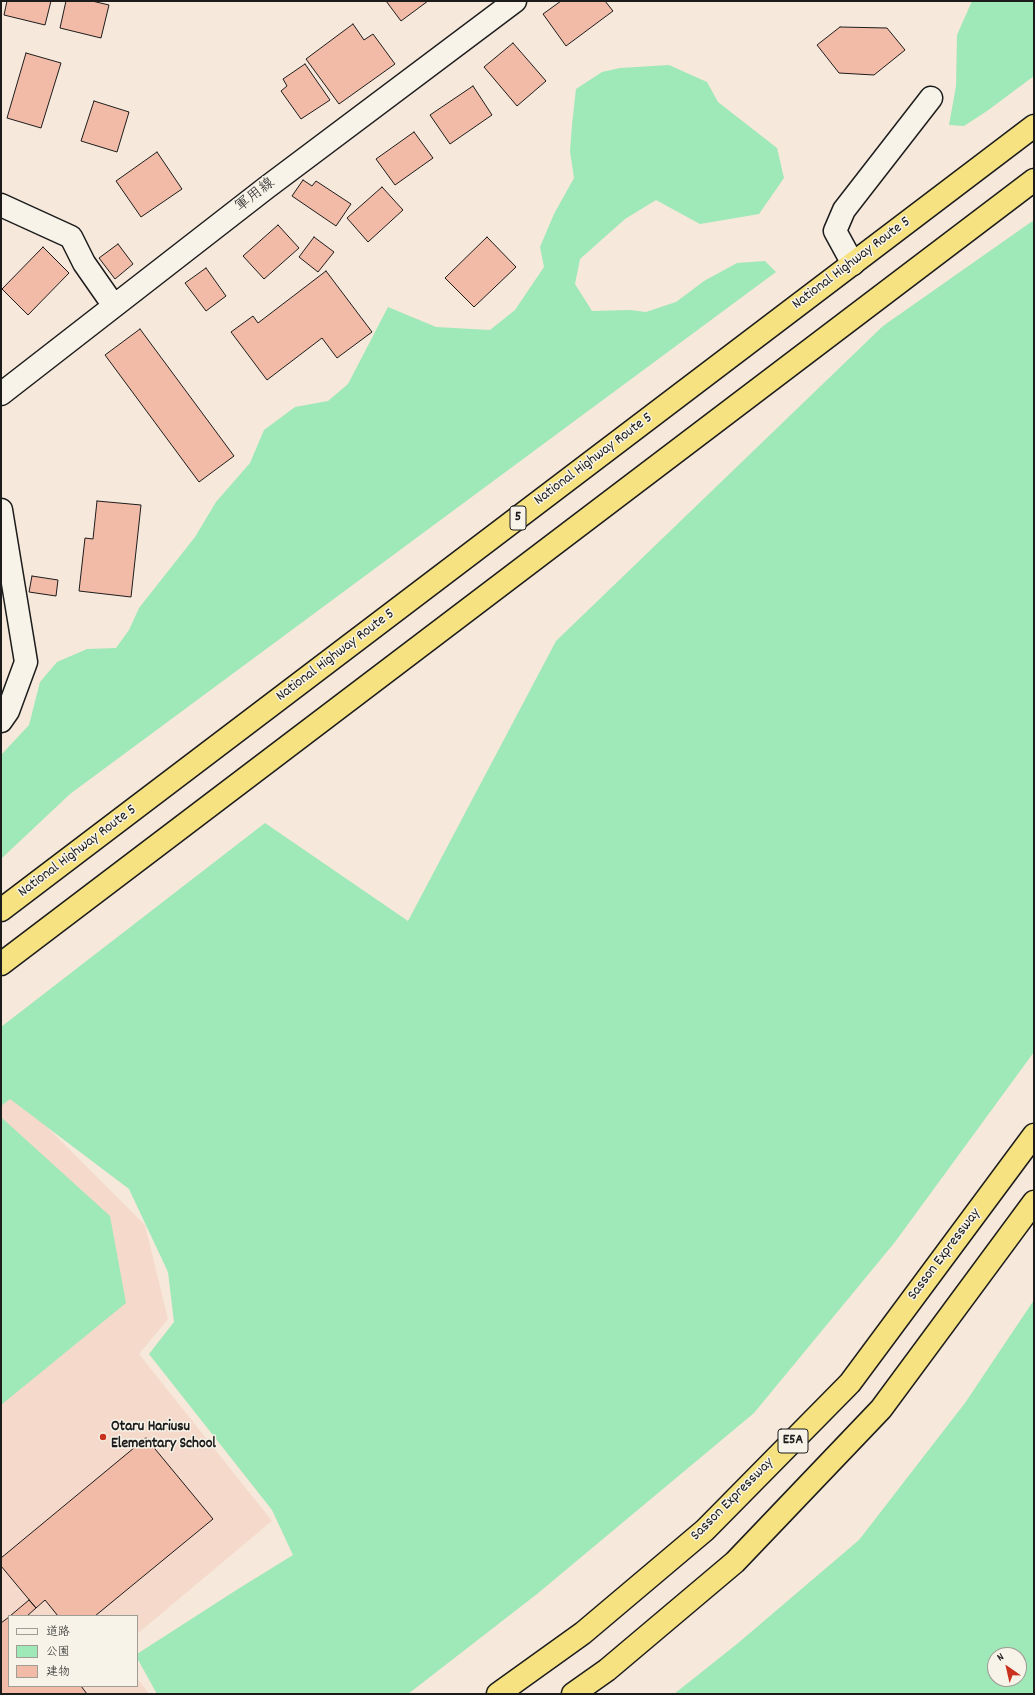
<!DOCTYPE html>
<meta charset="utf-8">
<style>
body{margin:0}
#map{position:relative;width:1035px;height:1695px;overflow:hidden;background:#f6e8db;font-family:Dekko,"Klee One",sans-serif}
canvas{display:block}
.frame{position:absolute;inset:0;border:2px solid #1c1c1c;pointer-events:none}
.legend{position:absolute;left:8px;top:1615px;width:130px;height:72px;box-sizing:border-box;background:#f7f3e8;border:1px solid #9f9d96;margin:0;padding:5px 7px;list-style:none;font-size:12px;color:#1c1c1c}
.legend li{display:flex;align-items:center;gap:8px;height:20px}
.legend b{width:20px;border:1px solid #9f9d96}
.north{position:absolute;left:987px;top:1647px;width:40px;height:40px;box-sizing:border-box;background:#f7f3e8;border:1px solid #9f9d96;border-radius:50%;rotate:326deg;font-size:11px;font-weight:700;line-height:16px;text-align:center;color:#1c1c1c}
.north::after{content:'';display:block;margin:auto;width:14px;height:18px;background:#c8321e;clip-path:polygon(50% 0,100% 100%,50% 72%,0 100%)}
</style>
<div id="map">
<canvas width="1035" height="1695"></canvas>
<div class="frame"></div>
<ul class="legend">
<li><b style="height:5px;background:#f7f3e8"></b>道路</li>
<li><b style="height:11px;background:#9fe8b7"></b>公園</li>
<li><b style="height:11px;background:#f2bba7"></b>建物</li>
</ul>
<div class="north">N</div>
</div>
<script>
const c = document.querySelector('canvas').getContext('2d');
c.lineJoin = 'round';
function fillPath(path, color) { c.fillStyle = color; c.fill(path, 'evenodd'); }
const shape = rows => new Path2D(rows.map(r => 'M' + r).join(''));
function stroke(path, color, width, dash) { c.strokeStyle = color; c.lineWidth = width; c.lineCap = dash ? 'butt' : 'round'; c.setLineDash(dash || []); c.stroke(path); }
function write(font, color, halo, rows, align = 'center') {
  c.font = font + ' Dekko,"Klee One",sans-serif'; c.lineWidth = 3; c.setLineDash([]); c.textBaseline = 'middle'; c.strokeStyle = halo; c.fillStyle = color; for (const [text, x, y, turn = 0] of rows) {
    c.save(); c.translate(x, y); c.rotate((+turn || 0) * Math.PI / 180); c.textAlign = isNaN(turn) ? turn : align; if (halo) c.strokeText(text, 0, 0); c.fillText(text, 0, 0); c.restore();
  }
}
const built = shape([
 [13,1093,145,1225,168,1319,139,1354,272,1521,137,1634,137,1616,9,1616,9,1686,137,1686,137,1678,149,1694,1,1694,1,1102]
]);
const green = shape([
 [972,1,1034,1,1034,76,987,111,964,126,949,125,956,86,957,35],
 [669,65,707,82,718,102,777,148,784,178,759,214,700,224,656,200,625,219,580,259,575,284,592,311,630,310,646,312,676,302,704,281,737,263,765,261,776,272,70,794,1,859,1,755,29,725,40,682,57,662,87,649,116,648,129,630,139,608,195,537,216,502,250,463,264,430,295,407,328,401,348,384,388,307,436,327,490,330,515,310,544,267,540,247,554,214,574,178,570,151,572,125,576,89,602,72,620,68],
 [1034,220,1034,1052,895,1242,754,1413,537,1594,408,1694,157,1694,137,1658,137,1654,238,1589,293,1555,272,1510,149,1354,174,1322,168,1272,129,1189,10,1099,1,1106,1,1027,265,823,408,921,556,641,883,326],
 [2,1118,110,1216,126,1303,1,1405],
 [1034,1300,1034,1694,674,1694,737,1644,859,1540,965,1403],
 [995,1655,1019,1655,1019,1679,995,1679]
]);
const building = shape([
 [7,1,51,1,45,25,4,15,7,1],
 [66,1,92,1,109,5,101,38,60,28,66,1],
 [386,1,428,1,401,21,386,1],
 [561,1,605,1,613,11,566,46,543,14,561,1],
 [353,24,364,40,373,34,395,64,339,104,306,59,353,24],
 [840,27,887,28,905,50,874,75,839,73,817,45,840,27],
 [513,43,546,81,517,106,484,67,513,43],
 [26,53,61,63,41,128,7,118,26,53],
 [305,64,330,100,301,119,281,91,287,86,283,79,305,64],
 [473,86,492,115,450,144,430,115,473,86],
 [94,101,129,112,117,152,81,141,94,101],
 [414,132,433,158,395,185,376,159,414,132],
 [157,152,182,189,141,217,116,181,157,152],
 [303,180,312,186,316,181,351,204,336,226,292,196,303,180],
 [382,187,403,210,368,242,347,218,382,187],
 [278,225,299,248,264,279,243,256,278,225],
 [314,237,334,252,318,272,299,257,314,237],
 [487,237,516,267,474,307,445,278,487,237],
 [118,244,133,264,115,279,99,258,118,244],
 [43,247,69,273,28,315,2,289,43,247],
 [206,268,226,296,206,311,185,283,206,268],
 [326,271,372,332,337,358,322,338,267,380,231,332,253,316,258,323,326,271],
 [140,329,234,456,199,482,105,355,140,329],
 [97,501,141,505,131,597,79,591,85,538,93,539,97,501],
 [32,576,58,580,56,596,29,592,32,576],
 [146,1438,213,1519,95,1616,58,1616,45,1600,36,1608,1,1566,1,1558,146,1438],
 [29,1600,36,1608,27,1616,10,1616,29,1600],
 [9,1617,9,1686,81,1686,87,1694,1,1694,1,1623,9,1617]
]);
const minor = shape([
 [1,205,71,237,84,263,114,306],
 [853,264,835,231,844,210,931,98],
 [1,394,266,188,515,1],
 [1,510,26,662,8,711,1,721]
]);
const highway = shape([
 [1,910,1034,126],
 [1,964,1034,180],
 [498,1694,583,1633,705,1530,850,1383,1034,1135],
 [573,1694,607,1670,735,1562,881,1409,1034,1202]
]);
const markers = [
 [103,1437,4,"#c8321e"]
];
const shields = [
 [518,518,16],
 [793,1441,30]
];
const shieldNames = [
 ["5",518,518],
 ["E5A",793,1441]
];
const streetNames = [
 ["軍用線",256,196,-38],
 ["National Highway Route 5",852,264,-37],
 ["National Highway Route 5",594,460,-37],
 ["National Highway Route 5",336,656,-37],
 ["National Highway Route 5",78,852,-37],
 ["Sasson Expressway",945,1255,-53],
 ["Sasson Expressway",733,1500,-45]
];
const poiNames = [
 ["Otaru Hariusu",111,1428],
 ["Elementary School",111,1445]
];
fillPath(built, '#f5dacb');
fillPath(green, '#9fe8b7');
fillPath(building, '#f2bba7');
stroke(building, '#1c1c1c', 1);
stroke(minor, '#1c1c1c', 25);
stroke(highway, '#1c1c1c', 25);
stroke(minor, '#f7f3e8', 22);
stroke(highway, '#f7e281', 22);
for (const [x, y, r, color] of markers) { const dot = new Path2D(); dot.arc(x, y, r, 0, 2 * Math.PI); c.fillStyle = color; c.fill(dot); stroke(dot, '#f7f3e8', 1.5); }
for (const [x, y, w] of shields) { const box = new Path2D(); box.roundRect(x - w / 2, y - 12, w, 24, 3); c.fillStyle = '#f7f3e8'; c.fill(box); stroke(box, '#1c1c1c', 1); }
write('bold 14px', '#1c1c1c', null, shieldNames);
write('15px', '#1c1c1c', '#f7f3e8', streetNames);
write('bold 15px', '#1c1c1c', '#f7f3e8', poiNames, 'left');
</script>
